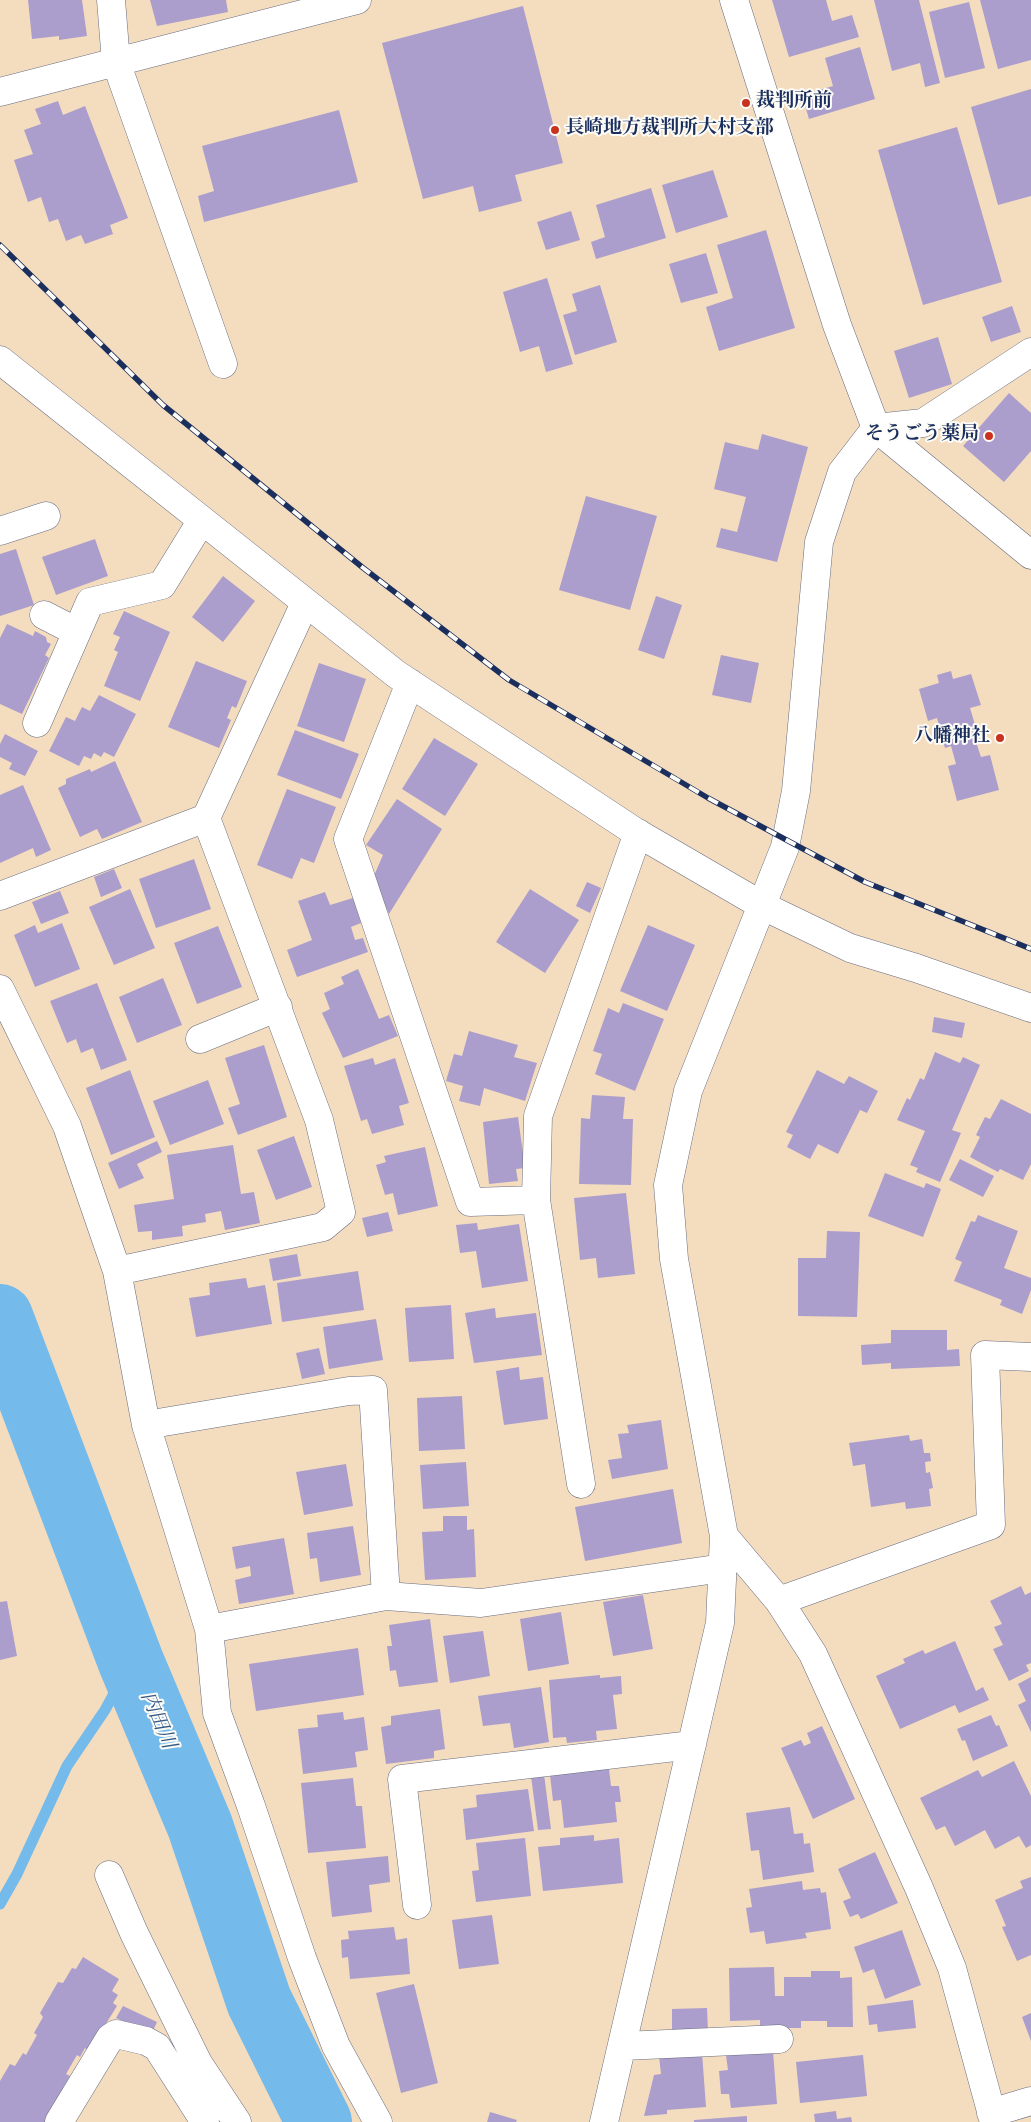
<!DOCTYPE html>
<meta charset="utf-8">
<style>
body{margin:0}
canvas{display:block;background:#f4dcbe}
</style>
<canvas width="1031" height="2122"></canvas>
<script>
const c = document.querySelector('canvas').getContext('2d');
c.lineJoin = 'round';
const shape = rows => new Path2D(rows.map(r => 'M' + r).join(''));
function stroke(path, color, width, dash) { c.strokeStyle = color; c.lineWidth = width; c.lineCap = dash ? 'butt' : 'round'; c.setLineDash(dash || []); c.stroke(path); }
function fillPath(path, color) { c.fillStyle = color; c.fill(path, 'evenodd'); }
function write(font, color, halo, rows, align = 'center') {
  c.font = font + ' "Sorts Mill Goudy","Noto Serif JP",serif'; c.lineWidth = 4; c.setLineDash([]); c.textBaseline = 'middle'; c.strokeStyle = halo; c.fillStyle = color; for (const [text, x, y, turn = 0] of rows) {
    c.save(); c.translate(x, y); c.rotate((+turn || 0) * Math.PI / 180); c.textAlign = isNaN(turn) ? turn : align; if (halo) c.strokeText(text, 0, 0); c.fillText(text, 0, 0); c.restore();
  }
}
const stream = shape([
 [0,1904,17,1874,67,1766,105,1710,131,1662]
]);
const river = shape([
 [0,1317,131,1662,200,1826,259,2001,319,2122]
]);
const building = shape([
 [28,0,82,0,87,36,59,40,59,36,32,39],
 [150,0,226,0,228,12,157,26],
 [772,0,826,0,832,21,852,15,859,37,789,57],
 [874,0,919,0,940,83,925,87,920,63,892,71],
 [980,0,1031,0,1031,60,998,69],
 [969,2,985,68,945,78,929,12],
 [523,6,563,163,515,175,522,201,479,212,473,186,423,199,382,43],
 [860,47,875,99,809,119,802,95,833,86,825,58],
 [1031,89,1031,196,998,205,971,107],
 [58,101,63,115,85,106,128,218,110,225,113,234,85,244,81,235,66,241,58,219,49,222,41,197,28,202,14,160,33,154,24,130,41,124,35,109],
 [339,110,358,182,204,222,198,196,214,191,202,146],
 [957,127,1002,282,923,305,878,150],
 [713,170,728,217,676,233,662,185],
 [651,188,666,238,596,259,591,242,605,237,596,205],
 [571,211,580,240,546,250,537,222],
 [766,230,795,328,719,351,706,307,733,298,717,245],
 [706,253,718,293,681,303,669,264],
 [547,278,573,364,546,372,539,346,520,352,503,292],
 [600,285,617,342,575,355,563,315,577,311,572,294],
 [1012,306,1021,332,991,342,982,317],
 [938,337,952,384,909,398,894,351],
 [1009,393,1031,413,1031,451,1004,482,963,446],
 [762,434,808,447,777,562,716,547,721,528,737,532,746,497,714,489,725,442,758,450],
 [586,496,657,516,630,610,559,590],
 [95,539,108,576,56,595,42,557],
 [16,549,34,605,0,616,0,554],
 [223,576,255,601,223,642,192,617],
 [656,596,682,605,664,659,638,650],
 [124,611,170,632,140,701,104,686,118,652,114,650,120,637,113,634],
 [7,624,33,636,35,631,46,637,47,642,51,644,45,655,49,658,22,714,0,704,0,638],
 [721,655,759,663,751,703,712,695],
 [196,661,247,681,236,708,232,706,227,718,231,720,219,748,168,727],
 [319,663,366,679,344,742,297,726],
 [951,671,953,679,971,674,981,705,970,708,979,738,975,739,981,757,990,755,999,790,957,801,948,766,956,764,951,746,945,748,937,718,928,721,919,689,939,683,937,675],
 [99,695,136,714,114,757,104,752,101,757,94,753,91,759,84,756,79,766,49,751,66,717,75,721,82,707,90,711],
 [295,730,359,754,341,799,277,775],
 [5,734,38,751,25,776,9,769,12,763,0,757,0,744],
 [434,738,478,764,445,816,402,789],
 [115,761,142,822,102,839,97,829,80,837,58,788,66,784,66,779,90,769,91,772],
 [23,785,51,850,36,857,33,848,0,863,0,795],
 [287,789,336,807,314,863,301,858,292,879,257,865],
 [397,799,442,829,389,914,373,878,383,855,366,845],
 [194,859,211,909,156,928,139,879],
 [114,869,122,888,101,897,94,877],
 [587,882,601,888,590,913,576,906],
 [130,889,155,948,114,965,89,907],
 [530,889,579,920,545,973,496,942],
 [60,891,69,913,41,924,32,902],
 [325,892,330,905,353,898,361,923,351,927,355,940,363,938,368,952,297,977,287,950,312,940,298,901],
 [62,923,80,969,35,987,14,935,35,925,38,933],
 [648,925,695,945,667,1011,620,991],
 [218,926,242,987,197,1004,174,943],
 [358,969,379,1019,389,1015,398,1036,343,1058,322,1013,330,1009,324,993,344,984,341,977],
 [163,978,182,1025,137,1043,119,997],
 [97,983,127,1060,101,1070,93,1048,81,1053,76,1039,67,1043,50,1001],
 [623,1003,664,1019,635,1091,595,1074,602,1054,593,1051,608,1008,619,1013],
 [934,1017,965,1023,962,1038,932,1032],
 [469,1031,518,1045,514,1057,537,1063,525,1101,484,1088,480,1106,459,1101,463,1086,446,1081,454,1054,462,1056],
 [264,1045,287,1117,238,1135,228,1108,240,1104,225,1058],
 [935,1052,960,1063,963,1057,980,1065,952,1130,961,1133,940,1182,916,1172,918,1168,910,1165,925,1131,897,1120,907,1098,910,1100,920,1078,924,1080],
 [373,1058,375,1065,395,1058,409,1103,399,1106,404,1125,372,1134,367,1119,361,1121,344,1066],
 [130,1070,155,1137,111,1155,86,1088],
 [817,1070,844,1084,849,1076,878,1091,867,1113,860,1110,838,1154,818,1144,810,1159,787,1147,793,1135,786,1132],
 [208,1080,224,1124,170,1145,153,1101],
 [592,1095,625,1097,623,1119,633,1119,631,1185,579,1184,581,1118,590,1119],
 [1001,1099,1031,1114,1031,1164,1023,1180,1000,1169,998,1172,970,1157,980,1137,976,1135,985,1117,990,1119],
 [518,1117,525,1168,516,1169,518,1181,489,1184,483,1122],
 [294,1136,312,1187,276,1200,257,1150],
 [157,1141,162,1152,137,1164,144,1178,119,1189,108,1163],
 [233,1145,241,1194,254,1192,260,1223,225,1230,221,1211,205,1214,206,1222,182,1226,183,1236,152,1240,152,1231,138,1232,134,1205,174,1199,167,1155],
 [425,1147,438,1206,398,1215,393,1193,385,1195,376,1165,386,1162,384,1156],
 [960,1159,994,1176,983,1197,949,1180],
 [885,1173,924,1188,926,1183,941,1189,923,1237,868,1216],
 [626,1193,635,1274,598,1278,596,1258,580,1260,574,1198],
 [388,1212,393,1231,367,1237,362,1218],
 [978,1215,1018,1231,1004,1268,1031,1278,1031,1290,1022,1314,1000,1305,1002,1300,954,1281,962,1262,955,1259,971,1221,975,1222],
 [477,1223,478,1230,519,1224,528,1281,482,1288,476,1251,460,1253,456,1225],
 [827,1231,860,1232,857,1317,798,1316,798,1258,826,1258],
 [297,1254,301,1276,273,1281,269,1259],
 [358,1271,364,1310,282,1322,277,1283],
 [246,1278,248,1288,265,1285,272,1324,196,1337,189,1298,210,1295,209,1283],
 [451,1305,454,1359,409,1362,405,1308],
 [495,1308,496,1318,536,1313,542,1355,474,1363,465,1313],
 [376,1319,383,1360,329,1369,323,1327],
 [891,1330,947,1330,947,1350,959,1349,960,1366,891,1369,891,1363,862,1365,861,1345,891,1343],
 [319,1348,325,1374,302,1379,296,1353],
 [519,1367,520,1380,543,1377,548,1419,504,1425,496,1371],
 [462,1396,465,1449,419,1451,417,1398],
 [661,1420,668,1469,612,1479,608,1460,622,1458,618,1434,629,1433,627,1425],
 [909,1435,910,1441,922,1439,924,1453,930,1453,931,1461,925,1462,926,1473,930,1472,933,1488,929,1489,931,1506,906,1509,905,1502,871,1507,865,1464,853,1466,849,1443],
 [466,1462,469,1506,423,1509,420,1465],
 [346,1464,353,1506,304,1515,296,1472],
 [673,1489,682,1543,585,1561,575,1507],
 [443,1516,467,1516,467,1530,474,1529,476,1577,425,1580,422,1532,443,1531],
 [353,1526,361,1575,320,1582,317,1558,310,1559,307,1533],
 [284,1538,294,1594,239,1604,235,1580,251,1576,250,1566,236,1569,232,1547],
 [1021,1586,1025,1595,1031,1592,1031,1663,1026,1665,1029,1671,1009,1681,993,1649,1003,1645,994,1627,1002,1624,990,1601],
 [643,1595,653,1649,613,1656,603,1602],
 [7,1601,17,1656,0,1660,0,1602],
 [561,1612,569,1664,528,1671,520,1619],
 [430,1619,438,1682,399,1687,396,1670,390,1671,387,1646,392,1646,389,1625],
 [483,1631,490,1676,450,1683,443,1636],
 [955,1641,976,1691,983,1687,989,1700,959,1713,955,1705,900,1729,876,1676,905,1663,903,1659,923,1650,925,1654],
 [358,1648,364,1695,256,1711,249,1664],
 [600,1675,600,1678,621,1676,622,1694,613,1695,617,1729,596,1731,597,1740,567,1743,566,1737,553,1738,549,1680],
 [1031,1677,1031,1732,1018,1705,1026,1701,1018,1684],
 [541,1687,549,1742,514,1748,510,1723,483,1726,478,1696],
 [440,1709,445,1749,434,1751,434,1758,386,1764,381,1727,391,1725,391,1716],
 [343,1712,344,1720,364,1717,368,1750,355,1752,357,1767,303,1774,298,1729,318,1727,317,1715],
 [991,1715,996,1726,999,1725,1008,1746,973,1761,965,1740,962,1741,957,1729],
 [822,1726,855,1799,813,1819,781,1748,801,1740,804,1746,811,1743,807,1733],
 [1014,1761,1031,1796,1031,1845,1026,1848,1019,1836,995,1849,985,1830,955,1846,945,1826,936,1830,920,1798,978,1770,982,1777],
 [609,1769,611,1786,619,1786,621,1802,615,1802,617,1822,564,1828,561,1800,553,1801,550,1775],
 [544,1774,551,1829,538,1830,531,1776],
 [353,1778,356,1806,362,1806,366,1848,308,1853,301,1783],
 [528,1789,534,1831,466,1840,463,1809,477,1807,476,1795],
 [790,1807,794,1834,803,1833,804,1844,810,1843,814,1872,763,1880,759,1850,751,1851,746,1813],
 [594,1835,594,1841,619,1838,623,1883,543,1891,538,1847,560,1845,560,1838],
 [525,1838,531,1896,476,1902,472,1871,479,1870,476,1843],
 [875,1852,898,1903,861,1919,858,1914,850,1917,843,1901,851,1898,838,1869],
 [388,1856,390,1882,369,1885,372,1912,332,1917,326,1862],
 [1031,1877,1031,1955,1017,1961,1002,1927,1006,1926,995,1900,1023,1888,1020,1881],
 [802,1881,803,1890,820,1888,821,1893,826,1892,831,1929,805,1933,807,1938,766,1944,764,1931,750,1933,746,1908,752,1907,749,1889],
 [492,1915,499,1964,459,1969,452,1920],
 [394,1927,396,1940,407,1938,410,1974,350,1979,348,1957,342,1958,341,1940,349,1939,348,1931],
 [902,1930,921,1985,885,1999,874,1969,863,1973,854,1947],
 [83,1957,119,1979,112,1991,118,1995,113,2003,117,2006,89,2051,85,2048,80,2057,77,2055,66,2074,70,2076,63,2088,67,2091,48,2122,0,2122,0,2081,10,2064,15,2066,23,2053,26,2055,37,2035,34,2033,43,2017,40,2013,58,1982,63,1983,72,1968,76,1969],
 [774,1967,775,1996,784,1996,784,1977,811,1977,811,1971,840,1971,840,1978,852,1977,853,2027,827,2027,827,2021,801,2021,801,2028,760,2028,760,2020,730,2021,729,1968],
 [414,1984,438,2083,401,2093,376,1993],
 [913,2000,916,2028,878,2032,877,2024,869,2025,867,2006],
 [123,2006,157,2022,151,2035,116,2018],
 [707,2008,708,2032,672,2032,672,2009],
 [1031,2013,1031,2041,1022,2017],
 [773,2051,777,2104,731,2108,729,2094,721,2094,719,2071,728,2070,726,2055],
 [702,2053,706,2107,667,2110,667,2114,644,2116,654,2075,661,2074,659,2056],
 [863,2055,867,2096,800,2103,796,2062],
 [836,2111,837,2119,851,2117,852,2122,815,2122,814,2114],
 [490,2112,517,2120,516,2122,487,2122],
 [747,2116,747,2122,694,2122,694,2120]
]);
const minor = shape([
 [111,0,116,62,223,364],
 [734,0,837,325,876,428,1031,555],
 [0,92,357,0],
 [0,360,396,674,634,831,763,906,850,948,916,968,1031,1008],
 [0,531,46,516],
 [44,615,77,632],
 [410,683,348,839,470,1202,536,1200],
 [37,723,90,602,162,585,202,520],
 [0,896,206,818],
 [0,989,67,1126,117,1271,146,1425,209,1629,217,1713,251,1806,302,1958,336,2046,378,2122],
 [200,1039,278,1007],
 [117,1271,323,1227,341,1212,319,1120,206,818,305,603],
 [146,1425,349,1391,373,1390,386,1596],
 [581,1484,536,1200,538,1116,638,833],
 [724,1536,779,1601,813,1654,919,1888,952,1968,994,2122],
 [779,1601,991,1525,985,1355,1031,1357],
 [209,1629,386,1596,481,1603,723,1568],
 [109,1875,134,1933,198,2063,237,2122],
 [417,1905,402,1779,692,1745],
 [623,2046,779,2039],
 [991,2113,1031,2101],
 [59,2122,110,2038,116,2034,146,2041,157,2047,205,2122],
 [604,2122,720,1623,724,1536,674,1259,668,1185,688,1091,785,847,796,791,819,542,842,472,876,428,923,423,1031,352]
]);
const rail = shape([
 [0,245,163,405,362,567,509,680,708,798,865,882,1031,949]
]);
const markers = [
 [746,103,5,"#c8321e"],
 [555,130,5,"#c8321e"],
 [989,436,5,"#c8321e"],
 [1000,738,5,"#c8321e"]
];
const poiNames = [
 ["裁判所前",756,103],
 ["長崎地方裁判所大村支部",565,130],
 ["そうごう薬局",979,436,"right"],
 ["八幡神社",990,738,"right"]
];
const waterNames = [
 ["内田川",156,1721,67]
];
stroke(stream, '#74baeb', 11);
stroke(river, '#74baeb', 66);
fillPath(building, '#ab9ecc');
stroke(minor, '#676c80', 29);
stroke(minor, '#fff', 28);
stroke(rail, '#1b2f5e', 5.5);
stroke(rail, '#fdfcf7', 4, [11]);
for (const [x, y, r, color] of markers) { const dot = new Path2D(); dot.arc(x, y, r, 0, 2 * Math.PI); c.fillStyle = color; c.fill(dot); stroke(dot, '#fdfcf7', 2); }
write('bold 19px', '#1b2f5e', '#fdfcf7', poiNames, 'left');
write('italic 20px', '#365988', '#fdfcf7', waterNames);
</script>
